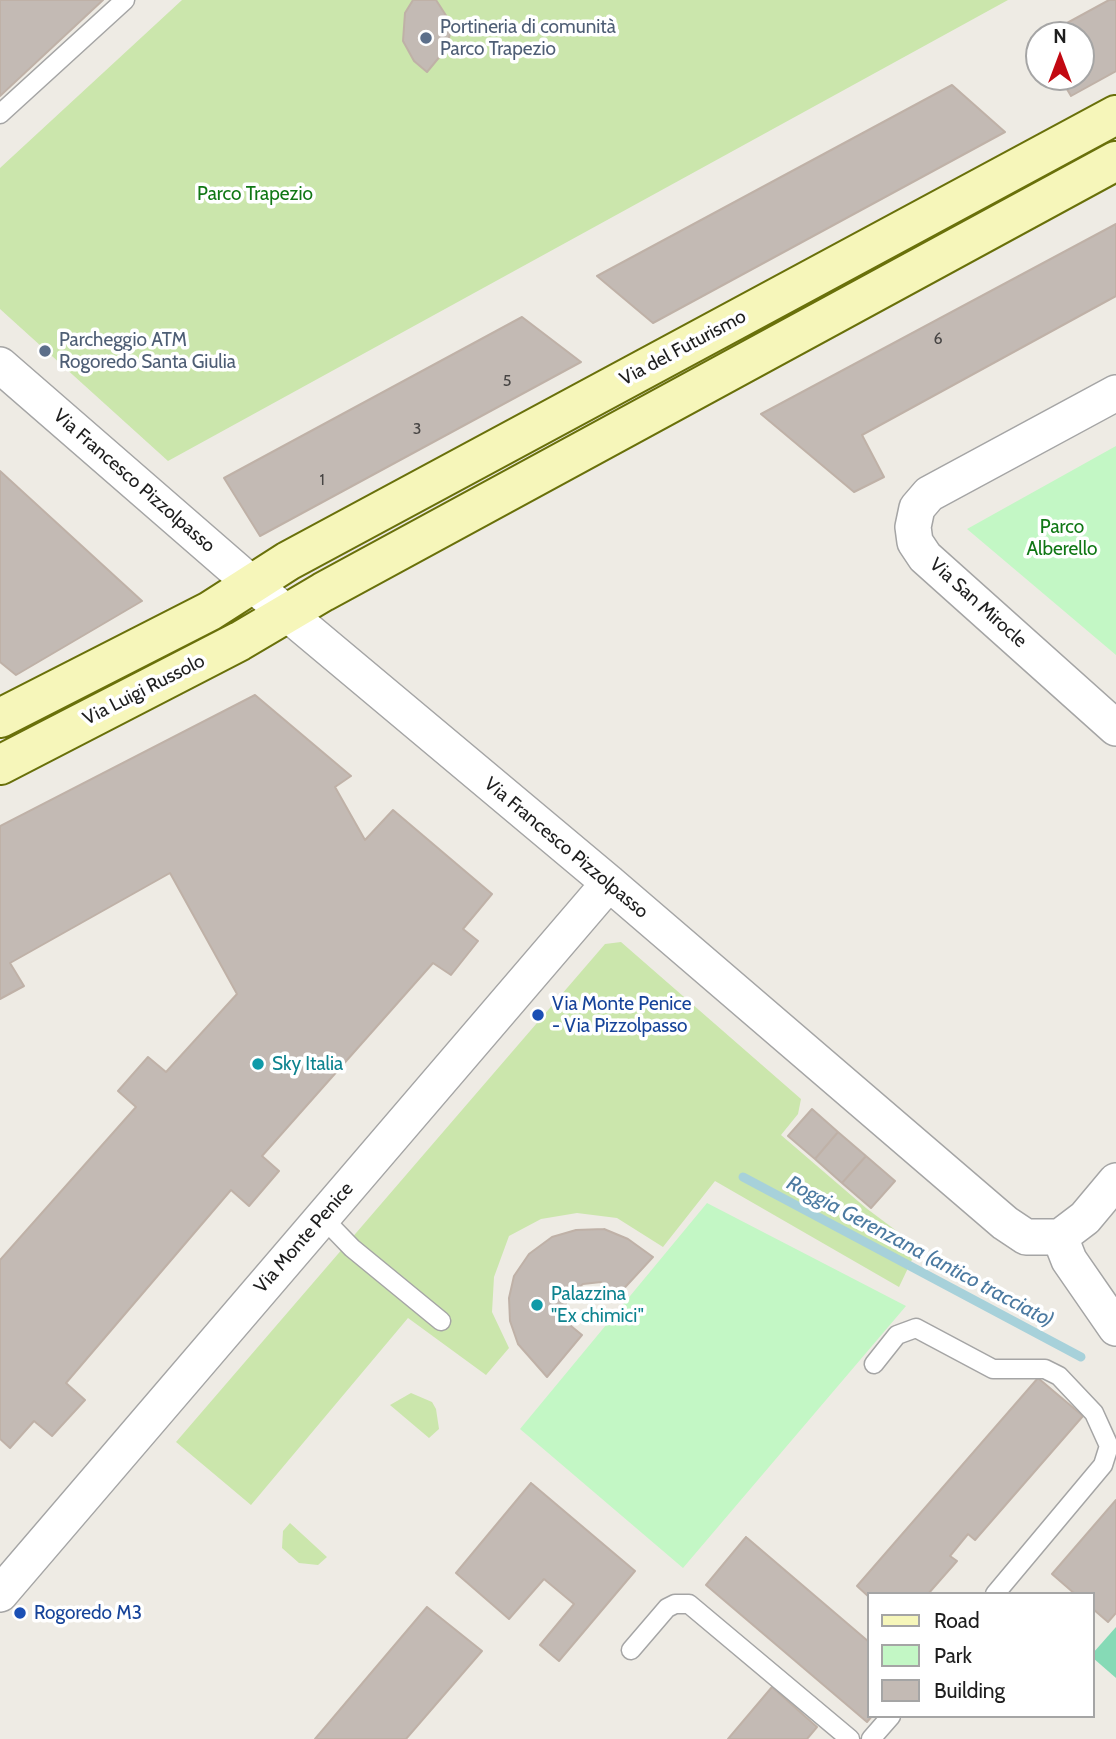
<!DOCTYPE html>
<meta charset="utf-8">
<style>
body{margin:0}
#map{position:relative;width:1116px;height:1739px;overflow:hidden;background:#eeebe4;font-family:Cabin,sans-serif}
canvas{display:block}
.legend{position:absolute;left:867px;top:1592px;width:228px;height:126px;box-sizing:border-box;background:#fff;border:2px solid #a5a5a5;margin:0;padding:9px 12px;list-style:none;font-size:21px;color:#1e1e1e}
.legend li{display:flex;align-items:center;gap:14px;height:35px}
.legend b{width:35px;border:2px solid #a5a5a5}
.north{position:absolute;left:1025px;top:21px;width:70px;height:70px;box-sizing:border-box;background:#fff;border:2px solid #a5a5a5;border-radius:50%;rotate:0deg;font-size:19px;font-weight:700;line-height:28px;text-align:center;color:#1e1e1e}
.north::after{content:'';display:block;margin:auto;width:24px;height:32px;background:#c20912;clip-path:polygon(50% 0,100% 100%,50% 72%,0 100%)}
</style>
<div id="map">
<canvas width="1116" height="1739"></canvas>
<ul class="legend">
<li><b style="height:9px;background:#f6f6ba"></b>Road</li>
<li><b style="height:19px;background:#c3f7c5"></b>Park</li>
<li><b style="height:19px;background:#c3bab4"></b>Building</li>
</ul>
<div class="north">N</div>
</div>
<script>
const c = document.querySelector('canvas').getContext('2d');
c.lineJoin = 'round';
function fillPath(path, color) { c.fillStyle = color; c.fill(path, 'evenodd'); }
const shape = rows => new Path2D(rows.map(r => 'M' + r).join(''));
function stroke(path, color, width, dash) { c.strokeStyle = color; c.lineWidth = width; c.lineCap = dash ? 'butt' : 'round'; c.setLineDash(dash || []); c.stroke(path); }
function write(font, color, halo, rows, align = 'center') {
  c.font = font + ' Cabin,sans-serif'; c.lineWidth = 7; c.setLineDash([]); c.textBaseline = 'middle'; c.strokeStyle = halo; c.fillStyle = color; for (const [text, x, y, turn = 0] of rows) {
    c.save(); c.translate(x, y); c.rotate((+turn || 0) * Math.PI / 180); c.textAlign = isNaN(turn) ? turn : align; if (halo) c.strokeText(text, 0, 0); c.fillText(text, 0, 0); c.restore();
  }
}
const grass = shape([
 [182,0,1008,0,168,461,0,309,0,168],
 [621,942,801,1099,798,1114,781,1135,866,1208,918,1247,899,1287,715,1181,663,1247,617,1218,577,1213,541,1219,509,1236,494,1277,492,1312,509,1348,486,1375,408,1318,251,1505,176,1442,605,944],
 [411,1393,432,1402,436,1409,439,1429,429,1438,390,1405],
 [290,1523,327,1557,318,1565,299,1563,282,1548,283,1531]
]);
const park = shape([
 [1116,446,1116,655,967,529],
 [707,1203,906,1306,683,1568,520,1429]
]);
const pitch = shape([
 [1116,1627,1116,1678,1093,1658,1093,1653]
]);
const stream = shape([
 [743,1177,1081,1357]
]);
const building = shape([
 [0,0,103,0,0,96,0,0],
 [413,0,436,0,447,17,450,34,446,49,427,72,414,61,403,41,405,13,413,0],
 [1109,0,1116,0,1116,71,1071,96,1060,77,1081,77,1081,35,1045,35,1109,0],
 [952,85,1005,132,653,323,597,276,952,85],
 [1116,224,1116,296,862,435,884,477,854,492,761,414,1116,224],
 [522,317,581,362,260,536,224,478,522,317],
 [0,471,142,601,16,675,0,662,0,471],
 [255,695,351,776,335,787,365,840,393,810,492,894,463,929,478,941,451,975,433,963,262,1156,279,1171,249,1206,231,1190,66,1383,85,1400,52,1436,34,1421,10,1448,0,1439,0,1260,136,1107,118,1091,148,1057,166,1072,237,994,170,873,10,963,24,986,0,999,0,826,255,695],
 [812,1109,838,1132,815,1159,788,1136,812,1109],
 [838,1132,866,1156,842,1183,815,1159,838,1132],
 [866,1156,895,1181,871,1208,842,1183,866,1156],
 [604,1229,628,1239,653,1257,617,1296,601,1282,583,1284,568,1296,564,1311,571,1326,582,1335,547,1377,518,1344,510,1321,509,1298,514,1276,529,1254,552,1237,576,1230,604,1229],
 [1038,1378,1083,1416,975,1540,968,1534,950,1556,957,1561,928,1594,869,1594,869,1597,857,1586,1038,1378],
 [531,1483,635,1571,559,1661,540,1645,574,1604,544,1579,509,1619,456,1573,531,1483],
 [1116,1500,1116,1613,1108,1622,1093,1609,1093,1594,1075,1594,1052,1574,1116,1500],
 [746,1537,869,1642,869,1716,872,1716,867,1722,706,1585,746,1537],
 [427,1607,482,1651,406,1739,315,1739,427,1607],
 [772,1687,817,1727,807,1739,728,1739,772,1687]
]);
const lane = shape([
 [0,114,125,0],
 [322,1217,352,1248,441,1321],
 [874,1364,897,1335,916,1328,993,1369,1045,1369,1059,1376,1094,1413,1109,1446,1103,1465,995,1594],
 [631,1650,667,1608,675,1604,689,1604,850,1739],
 [871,1739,891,1716]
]);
const street = shape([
 [0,365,252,584,609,883,1005,1223,1026,1237,1060,1237,1085,1218,1116,1181],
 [1116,393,929,494,917,508,913,527,915,542,925,557,1116,728],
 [1060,1237,1069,1260,1116,1328],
 [0,1594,609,883]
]);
const secondary = shape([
 [0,718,210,611,288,561,1116,115],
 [0,765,240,641,323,592,1116,161]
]);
const markers = [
 [426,38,7,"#5c6f8a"],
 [45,351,7,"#5c6f8a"],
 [538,1015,7,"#1a4fb4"],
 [258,1064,7,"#0f9aa8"],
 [537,1305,7,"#0f9aa8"],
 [20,1613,7,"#1a4fb4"]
];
const numberNames = [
 ["6",938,339],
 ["5",507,381],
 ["3",417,429],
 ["1",322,480]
];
const serviceNames = [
 ["Portineria di comunità",440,27],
 ["Parco Trapezio",440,49],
 ["Parcheggio ATM",59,340],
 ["Rogoredo Santa Giulia",59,362]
];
const parkNames = [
 ["Parco Trapezio",255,194],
 ["Parco",1062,527],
 ["Alberello",1062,549]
];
const streetNames = [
 ["Via del Futurismo",683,348,-28],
 ["Via Francesco Pizzolpasso",134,481,41],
 ["Via San Mirocle",978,603,42],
 ["Via Luigi Russolo",144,690,-27],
 ["Via Francesco Pizzolpasso",566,848,40],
 ["Via Monte Penice",304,1238,-49]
];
const transitNames = [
 ["Via Monte Penice",552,1004],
 ["- Via Pizzolpasso",552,1026],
 ["Rogoredo M3",34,1613]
];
const cultureNames = [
 ["Sky Italia",272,1064],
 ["Palazzina",551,1294],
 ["\"Ex chimici\"",551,1316]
];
const waterNames = [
 ["Roggia Gerenzana (antico tracciato)",920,1252,28]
];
fillPath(grass, '#cbe6ac');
fillPath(park, '#c3f7c5');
fillPath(pitch, '#86dab6');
stroke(stream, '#a7d1da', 9);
fillPath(building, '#c3bab4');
stroke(building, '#bfb1a7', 2);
stroke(lane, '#a5a5a5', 21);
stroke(street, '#a5a5a5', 38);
stroke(secondary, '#69700a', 42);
stroke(lane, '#fff', 18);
stroke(street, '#fff', 35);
stroke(secondary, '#f6f6ba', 38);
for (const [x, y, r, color] of markers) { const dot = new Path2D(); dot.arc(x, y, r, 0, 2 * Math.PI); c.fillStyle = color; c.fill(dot); stroke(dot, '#fff', 2.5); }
write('16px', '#474544', null, numberNames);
write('19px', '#4e5e75', '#fff', serviceNames, 'left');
write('19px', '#107715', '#fff', parkNames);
write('19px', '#1e1e1e', '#fff', streetNames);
write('19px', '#164399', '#fff', transitNames, 'left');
write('19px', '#0d838f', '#fff', cultureNames, 'left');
write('italic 21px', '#4c7aa1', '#fff', waterNames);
</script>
